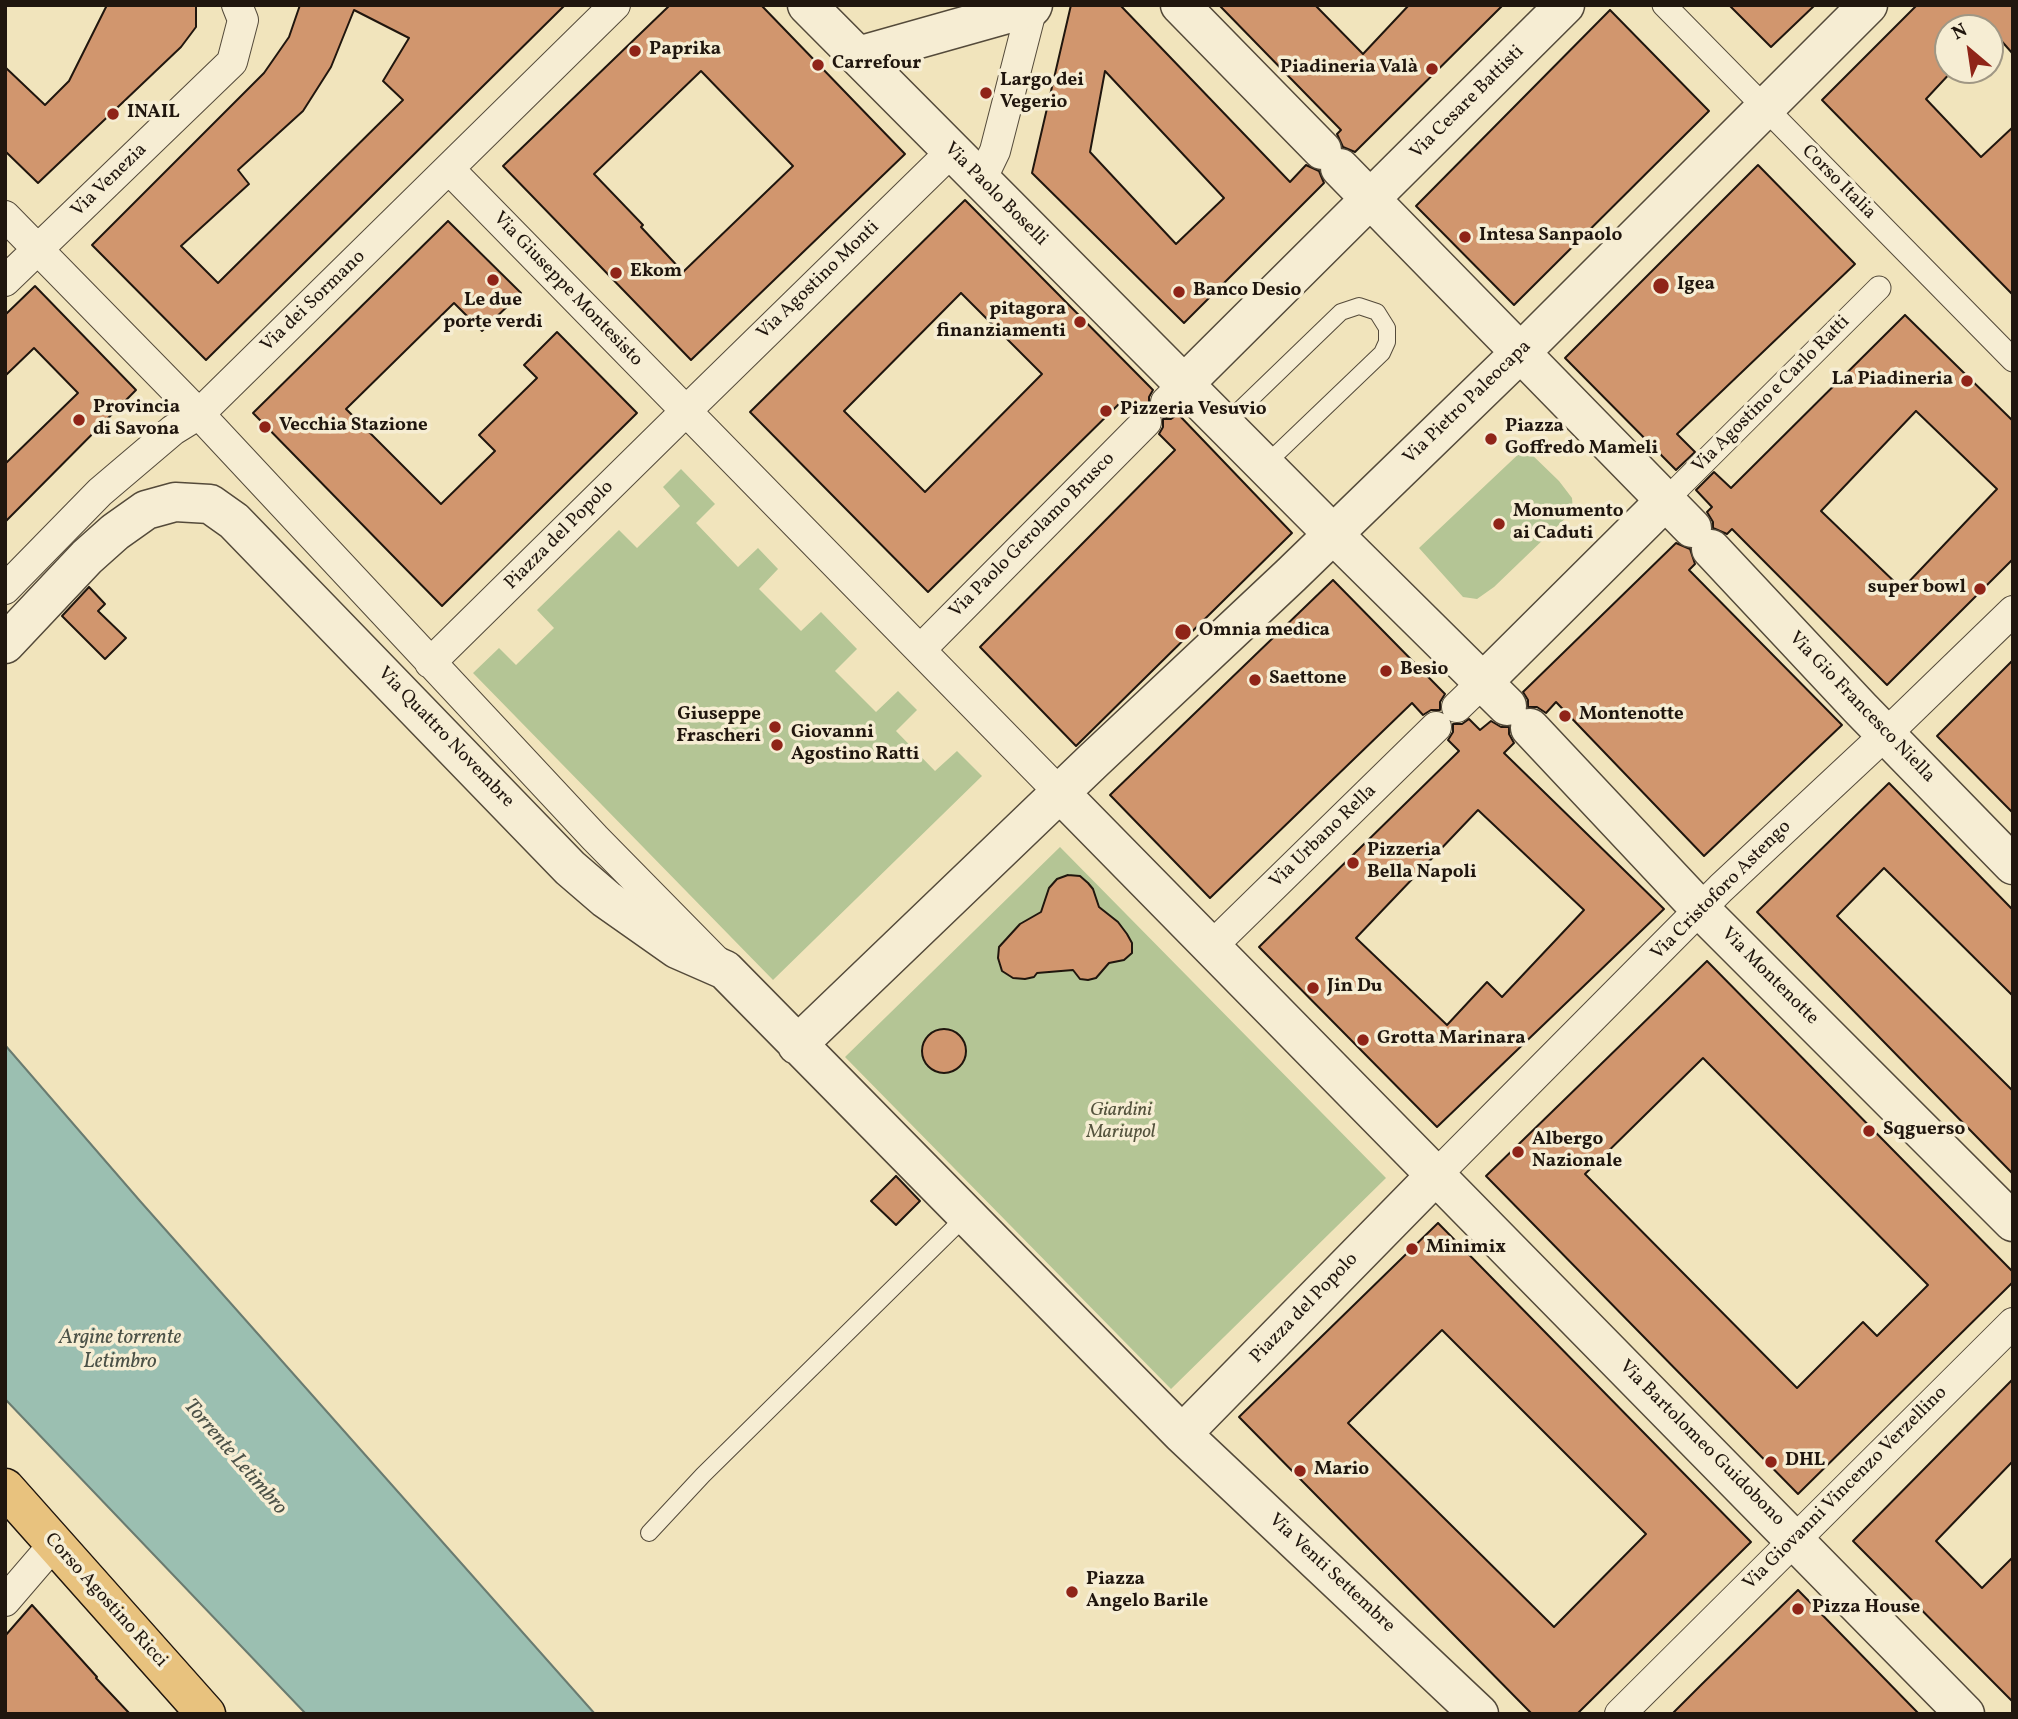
<!DOCTYPE html>
<meta charset="utf-8">
<style>
body{margin:0}
#map{position:relative;width:2018px;height:1719px;overflow:hidden;background:#f1e4bc;font-family:Vollkorn,serif}
canvas{display:block}
.frame{position:absolute;inset:0;border:7px solid #20160e;pointer-events:none}
.north{position:absolute;left:1934px;top:14px;width:70px;height:70px;box-sizing:border-box;background:#f6edd3;border:2px solid #a09784;border-radius:50%;rotate:331deg;font-size:19px;font-weight:700;line-height:28px;text-align:center;color:#20160e}
.north::after{content:'';display:block;margin:auto;width:24px;height:32px;background:#8f2418;clip-path:polygon(50% 0,100% 100%,50% 72%,0 100%)}
</style>
<div id="map">
<canvas width="2018" height="1719"></canvas>
<div class="frame"></div>
<div class="north">N</div>
</div>
<script>
const c = document.querySelector('canvas').getContext('2d');
c.lineJoin = 'round';
function fillPath(path, color) { c.fillStyle = color; c.fill(path, 'evenodd'); }
const shape = rows => new Path2D(rows.map(r => 'M' + r).join(''));
function stroke(path, color, width, dash) { c.strokeStyle = color; c.lineWidth = width; c.lineCap = dash ? 'butt' : 'round'; c.setLineDash(dash || []); c.stroke(path); }
function write(font, color, halo, rows, align = 'center') {
  c.font = font + ' Vollkorn,serif'; c.lineWidth = 7; c.setLineDash([]); c.textBaseline = 'middle'; c.strokeStyle = halo; c.fillStyle = color; for (const [text, x, y, turn = 0] of rows) {
    c.save(); c.translate(x, y); c.rotate((+turn || 0) * Math.PI / 180); c.textAlign = isNaN(turn) ? turn : align; if (halo) c.strokeText(text, 0, 0); c.fillText(text, 0, 0); c.restore();
  }
}
const green = shape([
 [1525,448,1559,481,1572,498,1573,511,1494,587,1477,599,1463,597,1419,548],
 [681,469,715,504,696,523,738,567,758,548,778,569,759,589,801,631,821,612,857,649,835,671,876,712,898,691,917,710,896,731,935,771,957,751,982,776,773,980,473,673,499,648,516,665,554,628,537,610,619,530,637,548,680,506,663,487],
 [1060,847,1386,1178,1171,1389,845,1057]
]);
const water = shape([
 [5,1045,140,1201,595,1714,306,1714,5,1399,5,1045]
]);
const building = shape([
 [107,5,196,5,196,27,181,47,38,183,5,151,5,67,45,105,69,81,107,5],
 [300,5,565,5,206,360,92,245,264,73,289,37,300,5],
 [354,10,409,38,383,81,403,100,218,283,181,246,249,184,238,170,303,111,331,67,354,10],
 [670,5,761,5,905,154,691,360,503,166,670,5],
 [701,71,793,166,683,272,641,227,643,225,594,174,701,71],
 [1071,5,1120,5,1290,182,1306,165,1319,171,1324,183,1184,323,1032,173,1071,5],
 [1105,71,1224,198,1176,244,1090,152,1105,71],
 [1219,5,1315,5,1363,54,1409,5,1503,5,1355,152,1343,147,1337,134,1341,130,1219,5],
 [1729,5,1815,5,1771,47,1729,5],
 [1917,5,2013,5,2013,54,1990,28,1948,28,1948,70,1953,70,1926,99,1981,157,2013,127,2013,295,1822,100,1917,5],
 [1610,10,1709,111,1514,305,1416,206,1610,10],
 [1758,165,1855,264,1677,434,1695,452,1676,470,1565,358,1758,165],
 [965,200,1153,390,1149,397,1149,405,1141,405,1134,409,1124,399,928,592,750,412,965,200],
 [961,293,1042,374,925,492,844,411,961,293],
 [448,221,521,293,482,331,454,303,346,409,441,504,495,451,479,435,537,378,524,365,557,332,637,413,442,606,253,413,448,221],
 [35,286,136,390,5,522,5,464,78,393,34,348,5,376,5,315,35,286],
 [1905,315,2013,421,2013,559,1887,685,1732,529,1727,534,1713,528,1713,522,1707,512,1712,507,1696,490,1714,472,1731,488,1905,315],
 [1916,411,1997,489,1902,589,1821,511,1916,411],
 [1178,414,1292,533,1076,746,980,647,1175,450,1159,434,1163,427,1163,419,1171,419,1178,414],
 [1676,543,1690,549,1695,564,1689,570,1842,725,1704,856,1556,702,1546,713,1537,707,1528,707,1528,700,1523,692,1676,543],
 [1333,580,1445,694,1440,702,1440,710,1431,710,1423,715,1412,703,1210,898,1110,795,1333,580],
 [89,587,105,604,98,611,126,638,105,659,62,616,89,587],
 [2013,660,2013,813,1937,736,2013,660],
 [1469,719,1480,730,1491,721,1501,727,1509,727,1509,734,1514,743,1504,753,1664,909,1437,1127,1259,947,1459,751,1448,740,1453,732,1453,724,1462,724,1469,719],
 [1478,810,1584,910,1502,997,1487,982,1447,1025,1356,938,1478,810],
 [1889,783,2013,910,2013,996,1884,868,1837,916,2013,1091,2013,1174,1757,912,1889,783],
 [1068,875,1080,876,1088,883,1093,889,1099,907,1118,922,1127,934,1132,943,1132,953,1124,960,1109,963,1096,978,1088,980,1080,979,1073,970,1037,973,1034,977,1025,979,1013,978,1002,971,998,958,999,947,1020,924,1041,912,1049,888,1057,879,1068,875],
 [1707,961,2013,1272,2013,1282,1798,1494,1486,1176,1707,961],
 [1703,1058,1928,1285,1877,1336,1863,1322,1797,1388,1585,1174,1703,1058],
 '922 1051a22 22 0 1 1 44 0a22 22 0 1 1-44 0Z',
 [896,1176,920,1201,896,1225,871,1201,896,1176],
 [1438,1223,1751,1542,1577,1714,1532,1714,1239,1417,1438,1223],
 [1442,1330,1646,1534,1554,1627,1348,1423,1442,1330],
 [2013,1379,2013,1461,1936,1541,1982,1588,2013,1557,2013,1702,1853,1541,2013,1379],
 [1798,1590,1919,1714,1672,1714,1701,1685,1798,1590],
 [32,1605,97,1677,96,1678,130,1714,5,1714,5,1636,32,1605]
]);
const service = shape([
 [1225,424,1341,312,1359,306,1377,312,1387,328,1387,342,1382,353,1265,465],
 [649,1533,703,1475,966,1216]
]);
const pedestrian = shape([
 [1664,5,2013,360],
 [1665,501,1879,288]
]);
const minor = shape([
 [449,169,686,411,952,151],
 [981,180,995,151,1032,7],
 [5,216,199,414,595,838,717,962],
 [5,281,232,62,243,20,237,5],
 [1166,402,1185,383],
 [5,589,100,492,173,430,199,414,615,5],
 [920,650,1146,422],
 [430,663,686,411,1060,793],
 [1457,707,1484,681],
 [1212,946,1436,727],
 [1436,1175,1721,888,1886,734,2013,611],
 [5,1601,54,1544],
 [1620,1714,2013,1323]
]);
const tertiary = shape([
 [807,5,1332,533,1507,706],
 [1180,5,1322,150],
 [858,56,1032,7,1033,5],
 [1340,168,1692,528],
 [1185,383,1565,5],
 [1711,549,1860,708,2013,865],
 [5,644,87,557,115,532,146,510,175,502,210,504,234,521,570,868,606,899,677,949,725,970,1182,1434,1479,1714],
 [1484,681,1665,501],
 [1530,728,1701,910,2013,1222],
 [1060,793,1965,1714],
 [797,1045,1094,760,1291,575,1521,352,1868,5],
 [1182,1434,1436,1175]
]);
const primary = shape([
 [5,1488,206,1714]
]);
const markers = [
 [635,51,7,"#8f2418"],
 [818,65,7,"#8f2418"],
 [1432,69,7,"#8f2418"],
 [986,93,7,"#8f2418"],
 [113,114,7,"#8f2418"],
 [1465,237,7,"#8f2418"],
 [616,273,7,"#8f2418"],
 [493,280,7,"#8f2418"],
 [1661,286,9,"#8f2418"],
 [1179,292,7,"#8f2418"],
 [1080,322,7,"#8f2418"],
 [1967,381,7,"#8f2418"],
 [1106,411,7,"#8f2418"],
 [79,420,7,"#8f2418"],
 [265,427,7,"#8f2418"],
 [1491,439,7,"#8f2418"],
 [1499,524,7,"#8f2418"],
 [1980,589,7,"#8f2418"],
 [1183,632,9,"#8f2418"],
 [1386,671,7,"#8f2418"],
 [1255,680,7,"#8f2418"],
 [1565,716,7,"#8f2418"],
 [775,727,7,"#8f2418"],
 [777,745,7,"#8f2418"],
 [1353,863,7,"#8f2418"],
 [1313,988,7,"#8f2418"],
 [1363,1040,7,"#8f2418"],
 [1869,1131,7,"#8f2418"],
 [1518,1152,7,"#8f2418"],
 [1412,1249,7,"#8f2418"],
 [1771,1462,7,"#8f2418"],
 [1300,1471,7,"#8f2418"],
 [1072,1592,7,"#8f2418"],
 [1798,1609,7,"#8f2418"]
];
const poiNames = [
 ["Paprika",649,51],
 ["Carrefour",832,65],
 ["Piadineria Valà",1418,69,"right"],
 ["Largo dei",1000,82],
 ["Vegerio",1000,104],
 ["INAIL",127,114],
 ["Intesa Sanpaolo",1479,237],
 ["Ekom",630,273],
 ["Igea",1677,286],
 ["Banco Desio",1193,292],
 ["Le due",493,302,"center"],
 ["porte verdi",493,324,"center"],
 ["pitagora",1066,311,"right"],
 ["finanziamenti",1066,333,"right"],
 ["La Piadineria",1953,381,"right"],
 ["Provincia",93,409],
 ["di Savona",93,431],
 ["Pizzeria Vesuvio",1120,411],
 ["Vecchia Stazione",279,427],
 ["Piazza",1505,428],
 ["Goffredo Mameli",1505,450],
 ["Monumento",1513,513],
 ["ai Caduti",1513,535],
 ["super bowl",1966,589,"right"],
 ["Omnia medica",1199,632],
 ["Besio",1400,671],
 ["Saettone",1269,680],
 ["Giuseppe",761,716,"right"],
 ["Frascheri",761,738,"right"],
 ["Montenotte",1579,716],
 ["Giovanni",791,734],
 ["Agostino Ratti",791,756],
 ["Pizzeria",1367,852],
 ["Bella Napoli",1367,874],
 ["Jin Du",1327,988],
 ["Grotta Marinara",1377,1040],
 ["Sqguerso",1883,1131],
 ["Albergo",1532,1141],
 ["Nazionale",1532,1163],
 ["Minimix",1426,1249],
 ["DHL",1785,1462],
 ["Mario",1314,1471],
 ["Piazza",1086,1581],
 ["Angelo Barile",1086,1603],
 ["Pizza House",1812,1609]
];
const streetNames = [
 ["Via Cesare Battisti",1468,103,-45],
 ["Via Venezia",110,181,-44],
 ["Corso Italia",1838,183,45],
 ["Via Paolo Boselli",995,195,45],
 ["Via Agostino Monti",819,281,-44],
 ["Via Giuseppe Montesisto",567,290,46],
 ["Via dei Sormano",314,302,-44],
 ["Via Agostino e Carlo Ratti",1772,395,-45],
 ["Via Pietro Paleocapa",1468,403,-44],
 ["Piazza del Popolo",560,536,-45],
 ["Via Paolo Gerolamo Brusco",1033,536,-45],
 ["Via Gio Francesco Niella",1861,708,46],
 ["Via Quattro Novembre",445,738,46],
 ["Via Urbano Rella",1324,837,-44],
 ["Via Cristoforo Astengo",1722,891,-45],
 ["Via Montenotte",1769,977,45],
 ["Piazza del Popolo",1305,1309,-46],
 ["Via Bartolomeo Guidobono",1701,1444,45],
 ["Via Giovanni Vincenzo Verzellino",1846,1489,-45],
 ["Via Venti Settembre",1331,1574,43],
 ["Corso Agostino Ricci",105,1601,48]
];
const parkNames = [
 ["Giardini",1121,1112],
 ["Mariupol",1121,1134]
];
const waterNames = [
 ["Argine torrente",120,1339],
 ["Letimbro",120,1363],
 ["Torrente Letimbro",234,1458,49]
];
fillPath(green, '#b4c595');
fillPath(water, '#9bbfb1');
stroke(water, '#6a7b70', 2);
fillPath(building, '#d1966e');
stroke(building, '#20160e', 2);
stroke(service, '#544a3a', 18);
stroke(pedestrian, '#544a3a', 25);
stroke(minor, '#544a3a', 32);
stroke(tertiary, '#544a3a', 41);
stroke(primary, '#20160e', 41);
stroke(service, '#f6edd3', 16);
stroke(pedestrian, '#f6edd3', 23);
stroke(minor, '#f6edd3', 30);
stroke(tertiary, '#f6edd3', 38);
stroke(primary, '#e8c27e', 38);
for (const [x, y, r, color] of markers) { const dot = new Path2D(); dot.arc(x, y, r, 0, 2 * Math.PI); c.fillStyle = color; c.fill(dot); stroke(dot, '#f6edd3', 2.5); }
write('bold 19px', '#20160e', '#f6edd3', poiNames, 'left');
write('19px', '#20160e', '#f6edd3', streetNames);
write('italic 19px', '#54533d', '#f6edd3', parkNames);
write('italic 21px', '#4b5147', '#f6edd3', waterNames);
</script>
